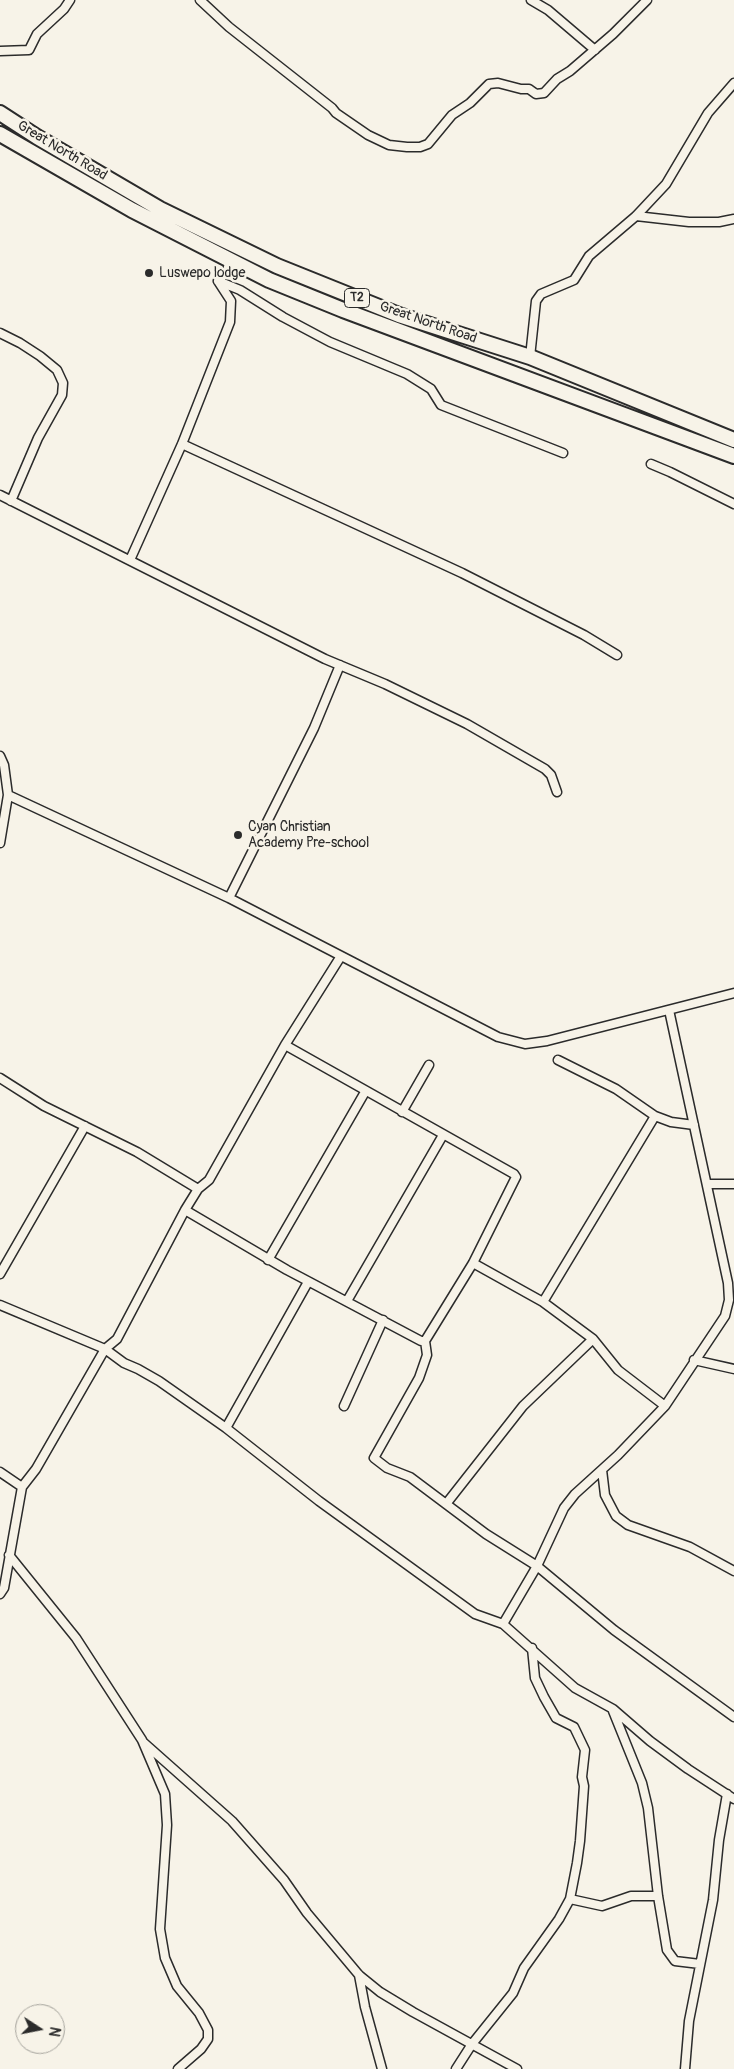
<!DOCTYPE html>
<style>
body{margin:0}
#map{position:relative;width:734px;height:2069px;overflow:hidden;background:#f7f3e8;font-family:Pangolin,sans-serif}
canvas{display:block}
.north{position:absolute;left:15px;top:2004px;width:50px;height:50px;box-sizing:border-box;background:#f7f3e8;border:1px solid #a5a39c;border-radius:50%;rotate:101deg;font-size:14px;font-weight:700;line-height:20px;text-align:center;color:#2b2b2b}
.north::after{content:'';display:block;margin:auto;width:18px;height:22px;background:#2b2b2b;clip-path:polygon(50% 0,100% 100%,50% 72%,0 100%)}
</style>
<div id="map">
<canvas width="734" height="2069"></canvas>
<div class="north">N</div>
</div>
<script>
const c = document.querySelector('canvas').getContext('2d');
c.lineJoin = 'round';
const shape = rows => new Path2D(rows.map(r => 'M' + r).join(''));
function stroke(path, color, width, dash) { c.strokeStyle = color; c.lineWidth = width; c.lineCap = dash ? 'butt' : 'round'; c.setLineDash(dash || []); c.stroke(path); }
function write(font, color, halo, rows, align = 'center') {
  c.font = font + ' Pangolin,sans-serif'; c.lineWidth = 5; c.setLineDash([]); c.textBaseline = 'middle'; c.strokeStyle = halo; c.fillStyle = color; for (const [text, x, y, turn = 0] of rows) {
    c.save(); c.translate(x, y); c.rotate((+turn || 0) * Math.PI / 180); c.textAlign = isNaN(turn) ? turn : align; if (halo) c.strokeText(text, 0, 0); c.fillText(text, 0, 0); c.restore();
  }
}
const minor = shape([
 [200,0,229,27,332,108,336,113,368,135,389,145,407,147,420,147,428,144,452,115,470,103,489,84,498,83,521,89,529,89,536,94,544,93,557,79,570,71,613,34,647,0],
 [531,0,548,10,595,50],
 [0,51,29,50,37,34,64,9,70,0],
 [636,216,689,222,719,222,734,219],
 [218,281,240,290,283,317,330,342,407,374,431,389,441,405,563,453],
 [0,333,20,343,40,356,57,370,63,383,62,395,38,438,11,501],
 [530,357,536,301,541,294,574,280,589,256,636,216,666,184,708,113,734,83],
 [182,444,462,573,584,635,617,655],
 [651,464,670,472,734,504],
 [0,495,325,659,385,684,467,724,545,769,551,775,557,792],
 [130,560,182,444,230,322,231,301,218,281,227,271,230,259],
 [0,756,4,765,8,795,0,843],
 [8,795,229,898,498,1037,525,1044,547,1041,734,993],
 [229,898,314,728,340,665],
 [285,1045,514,1174,516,1177,473,1263,425,1341,427,1355,419,1378,374,1458,387,1468,410,1477,486,1534,537,1566,614,1630,734,1717],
 [558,1060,616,1089,655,1116,671,1122,694,1125],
 [0,1078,44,1106,137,1152,198,1189],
 [402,1112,429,1065],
 [707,1184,734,1184],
 [185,1210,287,1270,421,1341,425,1341],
 [268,1260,365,1092],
 [473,1263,543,1302,593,1339,618,1370,665,1406],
 [0,1274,85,1126],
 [347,1301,443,1135],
 [543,1302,655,1116],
 [0,1305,105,1349,124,1363,138,1369,159,1381,226,1428,319,1501,475,1614,503,1624,575,1688,613,1709,650,1741,688,1769,734,1799],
 [694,1360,734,1369],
 [344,1406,383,1320],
 [226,1428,308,1282],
 [602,1470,605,1495,616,1516,628,1525,690,1547,734,1571],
 [0,1472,22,1487],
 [446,1504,523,1406,593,1339],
 [9,1555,76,1638,142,1740,165,1794,167,1825,160,1929,165,1958,177,1986,199,2013,208,2030,208,2039,201,2049,178,2069],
 [0,1594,4,1588,22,1487,36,1469,105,1349,117,1339,185,1210,198,1189,209,1180,285,1045,341,956],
 [503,1624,537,1566,564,1508,575,1494,618,1455,665,1406,725,1316,729,1300,728,1283,669,1010],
 [613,1711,642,1783,648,1808,658,1896,667,1950,675,1961,700,1964],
 [143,1742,232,1821,284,1880,307,1913,359,1975,380,1992,413,2012,517,2069],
 [570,1899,602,1906,631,1896,658,1896],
 [359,1975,365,2007,382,2069],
 [456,2069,472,2044,513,1993,524,1968,559,1919,570,1899,577,1863,580,1841,584,1786,582,1777,585,1750,574,1727,556,1718,544,1697,535,1678,532,1648],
 [685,2069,689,2021,713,1900,719,1840,727,1794]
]);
const trunk = shape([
 [0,113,37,137,160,209,277,266,399,315,530,357,734,440],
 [0,134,132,210,269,280,343,310,734,456]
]);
const markers = [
 [149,273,5,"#2b2b2b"],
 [238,835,5,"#2b2b2b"]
];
const shields = [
 [357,298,25]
];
const shieldNames = [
 ["T2",357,298]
];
const streetNames = [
 ["Great North Road",62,151,31],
 ["Great North Road",428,323,19]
];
const poiNames = [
 ["Luswepo lodge",159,273],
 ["Cyan Christian",248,827],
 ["Academy Pre-school",248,843]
];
stroke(minor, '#2b2b2b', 11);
stroke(trunk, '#2b2b2b', 18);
stroke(minor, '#f7f3e8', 8);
stroke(trunk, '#f7f3e8', 14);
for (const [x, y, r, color] of markers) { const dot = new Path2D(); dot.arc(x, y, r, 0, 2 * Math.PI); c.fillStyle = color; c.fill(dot); stroke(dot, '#f7f3e8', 2); }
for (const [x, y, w] of shields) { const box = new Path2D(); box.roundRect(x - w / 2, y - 9.5, w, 19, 4); c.fillStyle = '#f7f3e8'; c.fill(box); stroke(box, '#2b2b2b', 1); }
write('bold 12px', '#2b2b2b', null, shieldNames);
write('14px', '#2b2b2b', '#f7f3e8', streetNames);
write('14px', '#2b2b2b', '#f7f3e8', poiNames, 'left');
</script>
